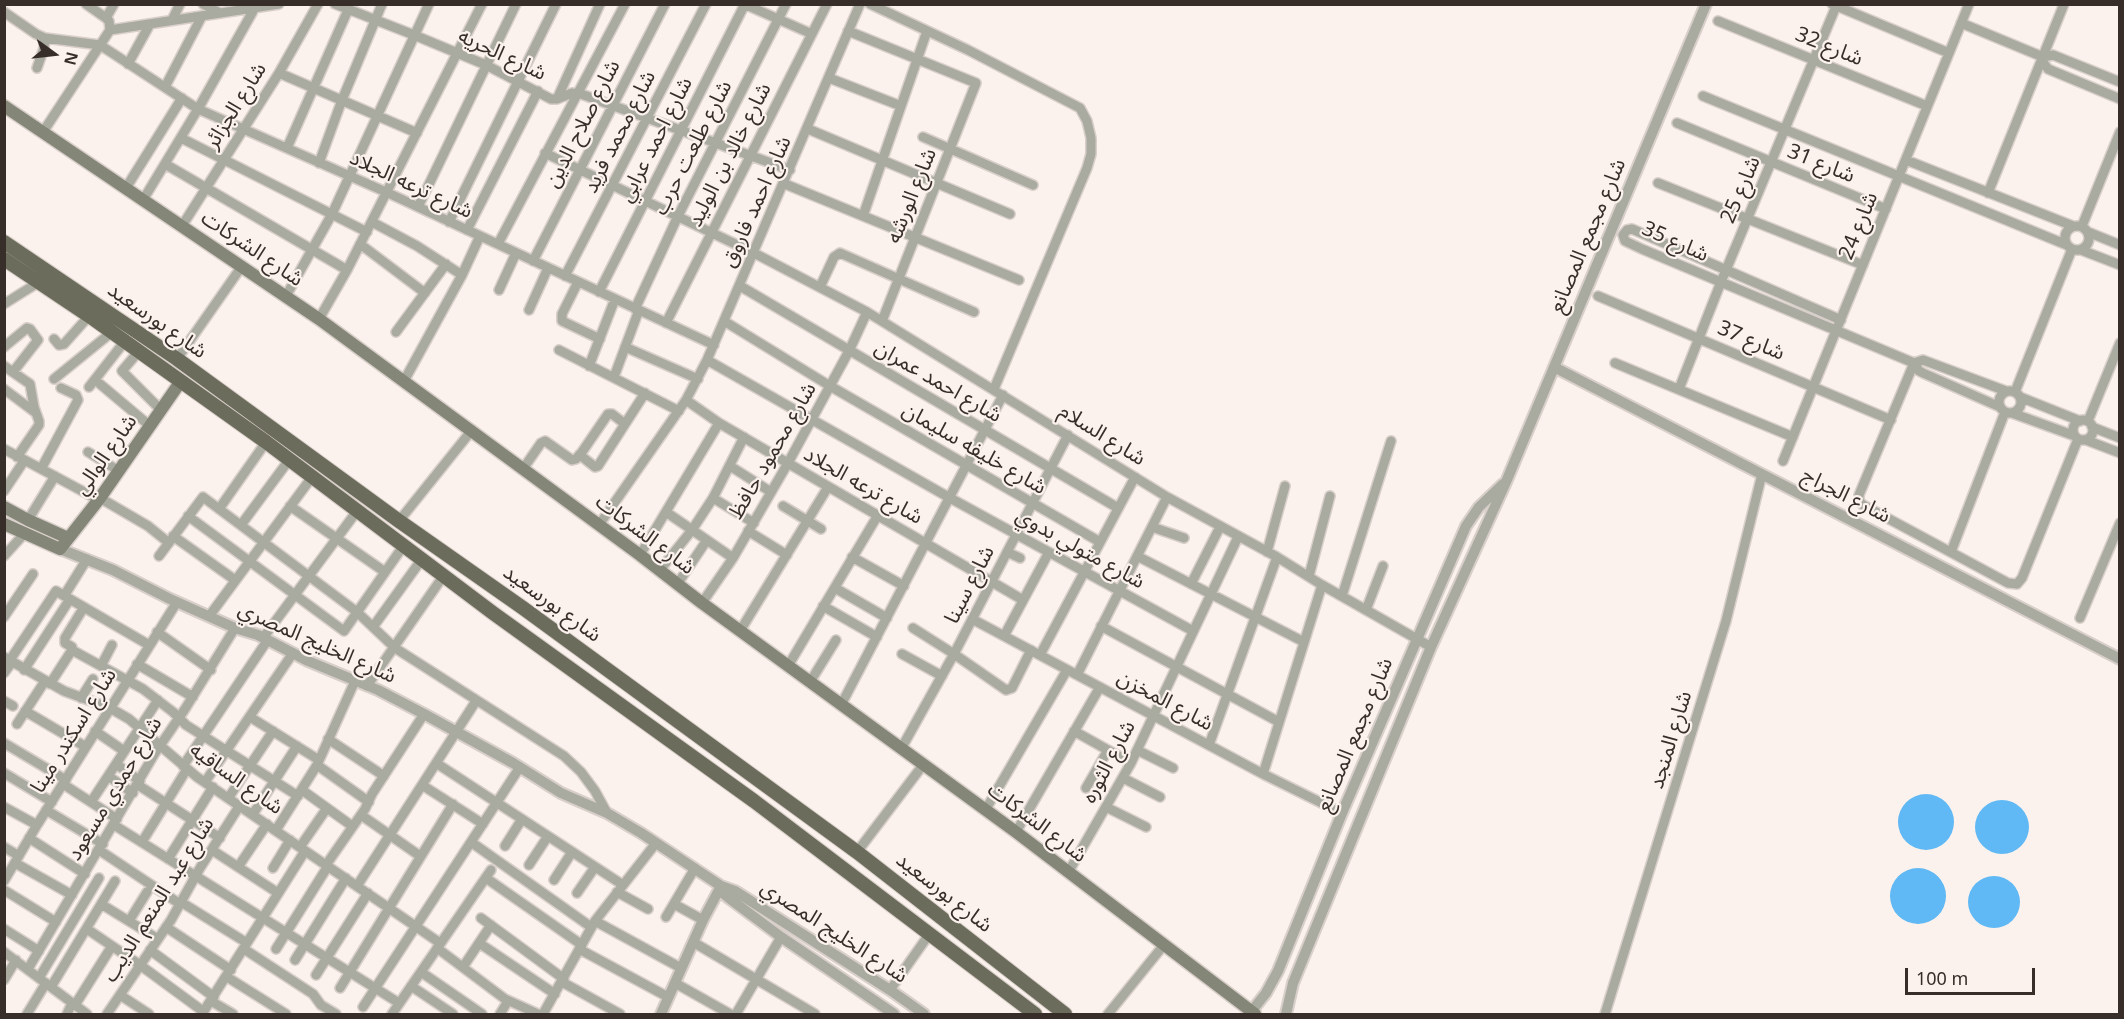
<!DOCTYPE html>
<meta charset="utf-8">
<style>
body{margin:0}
#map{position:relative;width:2124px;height:1019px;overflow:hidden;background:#fcf2ed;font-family:"Noto Sans",sans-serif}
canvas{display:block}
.frame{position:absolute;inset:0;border:6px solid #372e2a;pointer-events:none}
.north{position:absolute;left:24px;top:24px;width:60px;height:60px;-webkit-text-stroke:4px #fcf2ed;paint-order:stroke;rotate:105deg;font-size:16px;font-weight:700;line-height:24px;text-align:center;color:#372e2a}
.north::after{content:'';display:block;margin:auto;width:21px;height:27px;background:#372e2a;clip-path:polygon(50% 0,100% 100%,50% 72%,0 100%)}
.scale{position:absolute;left:1905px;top:968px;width:130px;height:27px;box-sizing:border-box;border:3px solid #372e2a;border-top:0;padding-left:8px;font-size:18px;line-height:21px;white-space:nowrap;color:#372e2a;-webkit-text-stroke:4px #fcf2ed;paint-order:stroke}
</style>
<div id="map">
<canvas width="2124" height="1019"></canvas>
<div class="frame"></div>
<div class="north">N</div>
<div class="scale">100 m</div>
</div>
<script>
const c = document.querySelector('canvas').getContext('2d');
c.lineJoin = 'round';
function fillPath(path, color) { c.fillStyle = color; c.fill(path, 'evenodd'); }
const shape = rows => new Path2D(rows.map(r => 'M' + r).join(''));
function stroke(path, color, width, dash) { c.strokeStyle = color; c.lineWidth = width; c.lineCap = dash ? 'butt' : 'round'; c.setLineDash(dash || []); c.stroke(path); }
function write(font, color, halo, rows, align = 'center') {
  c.font = font + ' "Noto Sans","Noto Sans Arabic",sans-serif'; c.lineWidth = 4.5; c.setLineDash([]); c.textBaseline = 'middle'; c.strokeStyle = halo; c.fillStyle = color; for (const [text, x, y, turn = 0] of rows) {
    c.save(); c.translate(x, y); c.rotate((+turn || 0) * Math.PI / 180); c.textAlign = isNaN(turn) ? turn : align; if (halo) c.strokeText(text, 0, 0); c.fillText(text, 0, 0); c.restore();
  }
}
const water = shape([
 '1898 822a28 28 0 1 1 56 0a28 28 0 1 1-56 0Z',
 '1975 827a27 27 0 1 1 54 0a27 27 0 1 1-54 0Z',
 '1890 896a28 28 0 1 1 56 0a28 28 0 1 1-56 0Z',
 '1968 902a26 26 0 1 1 52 0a26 26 0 1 1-52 0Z'
]);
const minor = shape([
 [86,4,106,18],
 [203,4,220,13],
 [335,4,414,35,486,65,551,99,557,99,572,93,581,94,790,170],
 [744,4,812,34],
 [870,4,968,50,1080,108,1087,121,1091,138,1091,154,1087,168,994,389],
 [1832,4,1949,53],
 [4,12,36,34,45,38,100,45,198,109,386,192,714,345],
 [172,20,180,4],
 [1718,21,1927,106],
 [1961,23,2043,57,2053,55,2120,82],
 [110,30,279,4],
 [848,31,976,83,882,321],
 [2043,57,2043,62,2048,69,2120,99],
 [128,64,150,24],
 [37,68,44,48,45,38],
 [279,73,417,133],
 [829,78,901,106],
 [165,87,202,16],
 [1703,96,2067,245],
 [557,99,600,4],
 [1677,123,1886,209],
 [808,129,1010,214],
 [43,132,110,30,109,21,106,18,114,4],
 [923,137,1033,185],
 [181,138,367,232],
 [287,148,348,10],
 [545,153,754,253,867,312,1167,497,1277,557,1322,585,1431,647],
 [1906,160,2073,226],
 [319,163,342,100,382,4],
 [165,164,347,270],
 [1658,183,1863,265],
 [785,184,1019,280],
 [126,188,182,98],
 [1988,193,2064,4],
 [143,200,198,109,257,4],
 [418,207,516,4],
 [863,216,927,31],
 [372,222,417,246,462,275],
 [449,222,556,4],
 '2065 238a12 12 0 1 1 24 0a12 12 0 1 1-24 0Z',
 [182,226,279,73,318,4],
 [2082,226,2120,132],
 [467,230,538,91],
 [2088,232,2120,245],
 [360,244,425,293],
 [498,244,625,4],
 [2081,250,2120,265],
 [533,261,665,4],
 [565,276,706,4],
 [578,282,562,314,562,321,600,339],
 [740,286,1118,508],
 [820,287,834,257,840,253,974,312],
 [499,290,516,253],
 [599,292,745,4],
 [286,296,332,214,429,4],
 [1598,296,1891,420],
 [4,304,39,282],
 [635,309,678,216,786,4],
 [529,310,548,268],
 [319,319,347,270,482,4],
 [1841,320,1632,229,1627,230,1623,235,1625,241,1642,249,1914,363,1919,371,1923,373,2000,407],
 [724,321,830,386,1100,542],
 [666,323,827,4],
 [396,332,446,264],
 [54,339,59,345,64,344,89,316],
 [4,347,27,328,30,329,38,340,13,372],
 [625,347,698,379],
 [559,350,679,411],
 [139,351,122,371,161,410],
 [177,359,242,266],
 [707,360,950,498,1193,631],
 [1615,363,1793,437],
 [1914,363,1859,495,1859,501,1863,505,2008,583,2017,584,2022,578,2078,439],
 [1914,363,1923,360,2006,391],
 [4,366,30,384,34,407,39,421,39,425,17,457],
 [589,366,615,299],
 [614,377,639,310],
 [54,379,112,332],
 [404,381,462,275,480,236],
 [100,384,150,426],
 [89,387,125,341],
 [4,389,36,413],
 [1679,389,1721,282,1837,4],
 '1999 402a11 11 0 1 1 22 0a11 11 0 1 1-22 0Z',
 [2015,392,2072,249],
 [2020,397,2080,421],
 [686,400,719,423,1023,600],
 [2012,413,2075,436],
 '2073 430a10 10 0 1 1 20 0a10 10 0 1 1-20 0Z',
 [2088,421,2120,343],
 [625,424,612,414,608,414,580,455,595,467,598,466,645,393],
 [2092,427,2120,438],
 [2086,440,2120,453],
 [4,449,99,500],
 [88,452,119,471],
 [1783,461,1969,4],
 [730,466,771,492],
 [41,469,78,400,76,395,61,388],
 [523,469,541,443,545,441,572,460,576,459,580,454],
 [4,491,24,461],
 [100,498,148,526,169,543],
 [713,498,754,523],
 [290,506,385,572],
 [783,506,821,529],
 [219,509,266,442],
 [666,512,733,558],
 [188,516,344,631,404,545],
 [28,520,55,476],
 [399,521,472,430],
 [241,525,289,460],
 [599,525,686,400,707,360,860,4],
 [1152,527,1184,538],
 [748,531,787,555],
 [173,536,235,580],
 [1007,552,1020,558],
 [1267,552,1285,486],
 [1951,552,2005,412],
 [640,555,719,423],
 [4,556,24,534],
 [159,556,203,497,357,612,395,648,564,756,581,772,595,791,607,813],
 [1137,556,1304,642],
 [852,557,904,586],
 [660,570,692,530,713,498,744,437],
 [1309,576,1330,496],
 [678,583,707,540],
 [1191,584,1220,527],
 [835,588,887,618],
 [64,596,87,559],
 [1342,596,1391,441],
 [702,603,733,558,788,463,849,351,867,312],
 [823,606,877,637],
 [84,607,65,638,65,643,72,647,72,650,143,689,173,712,186,725,298,796],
 [1366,610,1383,566],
 [210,615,312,477],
 [4,617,33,574],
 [2080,618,2120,523],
 [972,619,1263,774,1342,813],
 [1101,626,1279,722],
 [373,627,422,559],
 [913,628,954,654,1006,690,1012,688,1031,650],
 [740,631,828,487],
 [157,632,211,670],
 [1004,636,1049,552],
 [263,638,357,511],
 [902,654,942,676],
 [1040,655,1135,477],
 [4,657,64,691,110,708,129,719,197,777,440,943],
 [10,660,56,591,149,645],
 [137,664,193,697],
 [101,666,112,645],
 [788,666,878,515],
 [24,670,70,599],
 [4,673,12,662],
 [1077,675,1167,497],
 [810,682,836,640],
 [50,684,72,650],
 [367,686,444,575],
 [81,698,93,679],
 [4,701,13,706],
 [841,705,1003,395],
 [25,711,86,747],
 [250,717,319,760],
 [17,724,45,681],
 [95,731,124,751],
 [1074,731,1131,763],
 [328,739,384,776],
 [4,743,66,780],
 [1209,745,1277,557],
 [901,749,954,654,1068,435],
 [1137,750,1173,768],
 [436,763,623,885],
 [116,764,140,781],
 [317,765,369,802],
 [183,766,267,641],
 [4,773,52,802],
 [1263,774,1322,585],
 [108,776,133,793],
 [1123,778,1160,797],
 [205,782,293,653],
 [63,784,117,819],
 [138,785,220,838],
 [422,785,483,824],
 [1086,788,1108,750],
 [302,790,352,826],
 [229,797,273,731],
 [91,802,158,700],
 [4,807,37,825],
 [1106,807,1146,827],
 [986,809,1067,670],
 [46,810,103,844],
 [253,814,297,746],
 [361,815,420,856],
 [114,825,399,1003],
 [276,830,317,765,355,681],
 [1016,832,1100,687],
 [29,838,85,874],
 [142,842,187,769],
 [471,842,591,927],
 [505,846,522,819],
 [4,847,19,856],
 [300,847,327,808],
 [99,850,180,904],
 [212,850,278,893],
 [857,852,923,765],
 [168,859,213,787],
 [15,863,72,895],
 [326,865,365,809,372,794,424,714],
 [529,865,548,836],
 [238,867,267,824],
 [273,868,290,840],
 [1069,871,1131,763,1238,537],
 [486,878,582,945],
 [554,880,572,852],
 [4,881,37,825,177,602],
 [357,886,476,701],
 [4,890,56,922],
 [617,892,648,909],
 [577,893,595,867],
 [181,902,247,943],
 [101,904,158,939],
 [674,904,703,920],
 [666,917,695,868],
 [481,918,564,979],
 [129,921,147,892],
 [595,921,681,968],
 [166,927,231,970],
 [4,929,39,951],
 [87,929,140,965,204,1012],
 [693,942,815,1014],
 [479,943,555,994],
 [437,948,505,999,538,1014],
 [244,949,313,994,321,1005,336,1014],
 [276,949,328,866],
 [579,949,668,997],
 [150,950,214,997],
 [4,952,87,1014],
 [295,960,346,878],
 [463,967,491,925],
 [28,969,155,753,185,709,235,628],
 [421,972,482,1014],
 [316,975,368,893],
 [227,977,286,1014],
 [39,978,99,878],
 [4,980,16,960],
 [562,982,620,1014],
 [675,983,730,1014],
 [411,986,453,1014],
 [51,987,115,881],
 [340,988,453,804],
 [890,990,930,933],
 [120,995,149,1014],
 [211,1001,233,1014],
 [75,1005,112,946],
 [363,1007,520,767],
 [27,1014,46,983],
 [67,1014,72,1003],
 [107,1014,171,920,200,868,240,805],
 [202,1014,305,851],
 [392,1014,491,870],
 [500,1014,508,1001],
 [543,1014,595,921,656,843],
 [736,1014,781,937],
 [1108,1014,1163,946],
 [1605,1014,1726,621,1762,474]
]);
const tertiary = shape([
 [1554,367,2120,659],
 [60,549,113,570,170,599,235,628,258,635,308,661,378,690,424,714,513,763,561,793,607,813,641,833,721,886,735,891,890,990,924,1014],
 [721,886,724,894,730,899,781,937,894,1014],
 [1251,1012,1266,993,1278,971,1342,813,1466,526,1479,507,1503,484],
 [661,1014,703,920,721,886],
 [1286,1014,1293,983,1431,647,1506,482,1706,4]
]);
const secondary = shape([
 [4,106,319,319,640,555,702,603,1016,832,1255,1014],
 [4,507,28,520,68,538],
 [4,524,60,549,100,498,181,381]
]);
const primary = shape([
 [4,242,177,359,399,521,523,608,857,852,1065,1014],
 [4,259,95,320,266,442,493,613,754,801,1035,1014]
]);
const streetNames = [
 ["شارع 32",1829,47,22],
 ["شارع الحريه",502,55,25],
 ["شارع الجزائر",236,106,-58],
 ["شارع صلاح الدين",583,124,-63],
 ["شارع محمد فريد",620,132,-63],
 ["شارع احمد عرابي",656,140,-63],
 ["شارع طلعت حرب",693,148,-63],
 ["شارع خالد بن الوليد",730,155,-63],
 ["شارع 31",1821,164,22],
 ["شارع ترعه الجلاد",411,185,25],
 ["شارع 25",1741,190,-67],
 ["شارع الورشه",912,196,-68],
 ["شارع احمد فاروق",757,202,-66],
 ["شارع 24",1859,226,-68],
 ["شارع مجمع المصانع",1588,236,-67],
 ["شارع 35",1675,242,24],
 ["شارع الشركات",252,249,34],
 ["شارع بورسعيد",157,321,35],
 ["شارع 37",1751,341,23],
 ["شارع احمد عمران",938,382,30],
 ["شارع السلام",1102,435,32],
 ["شارع خليفه سليمان",974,449,30],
 ["شارع محمود حافظ",773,451,-60],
 ["شارع الوالي",106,455,-55],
 ["شارع ترعه الجلاد",863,486,30],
 ["شارع الجراج",1846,496,27],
 ["شارع الشركات",645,535,37],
 ["شارع متولي بدوي",1080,549,29],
 ["شارع سينا",970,585,-63],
 ["شارع بورسعيد",552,604,36],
 ["شارع الخليج المصري",317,643,24],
 ["شارع المخزن",1165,701,28],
 ["شارع اسكندر مينا",74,731,-58],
 ["شارع مجمع المصانع",1355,735,-67],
 ["شارع المنجد",1671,740,-73],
 ["شارع الثوره",1109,762,-62],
 ["شارع الساقيه",236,779,35],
 ["شارع حمدي مسعود",115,789,-59],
 ["شارع الشركات",1037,823,37],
 ["شارع بورسعيد",944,893,38],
 ["شارع عبد المنعم الديب",159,900,-58],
 ["شارع الخليج المصري",834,932,33]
];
fillPath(water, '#60b9f4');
stroke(minor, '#d9cfca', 12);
stroke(tertiary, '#d9cfca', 14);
stroke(secondary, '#d9cfca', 15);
stroke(primary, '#d9cfca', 16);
stroke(minor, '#a9aaa0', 9);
stroke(tertiary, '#a9aaa0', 10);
stroke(secondary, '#848678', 12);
stroke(primary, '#6b6c5b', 14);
write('21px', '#372e2a', '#fcf2ed', streetNames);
</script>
